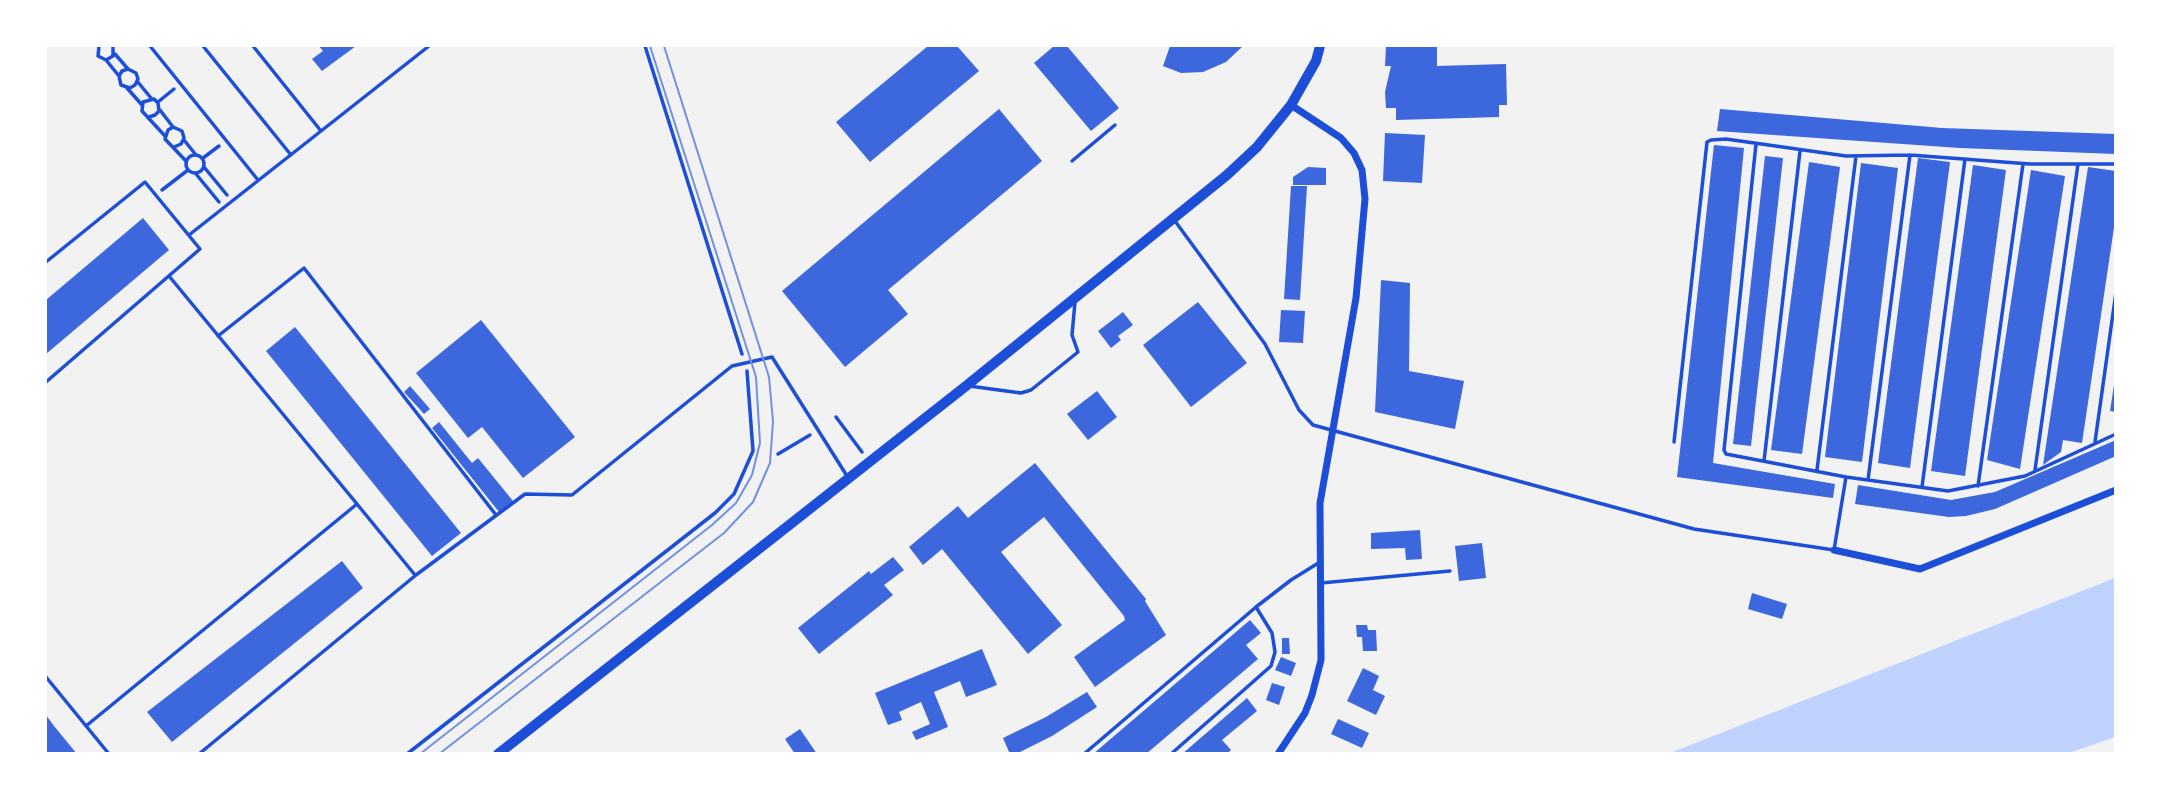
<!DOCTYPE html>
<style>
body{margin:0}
#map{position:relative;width:2161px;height:799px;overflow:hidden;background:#f2f2f2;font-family:"IBM Plex Sans",sans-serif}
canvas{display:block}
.frame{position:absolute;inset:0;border:47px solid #fff;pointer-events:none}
</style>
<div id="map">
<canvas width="2161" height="799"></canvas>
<div class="frame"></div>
</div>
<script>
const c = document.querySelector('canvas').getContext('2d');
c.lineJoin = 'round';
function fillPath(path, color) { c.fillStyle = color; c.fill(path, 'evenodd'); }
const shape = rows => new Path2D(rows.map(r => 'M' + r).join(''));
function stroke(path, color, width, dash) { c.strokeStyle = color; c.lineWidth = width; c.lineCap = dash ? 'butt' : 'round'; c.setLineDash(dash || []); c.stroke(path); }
const water = shape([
 [2115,578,2115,737,2066,754,1670,753]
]);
const building = shape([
 [319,46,356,46,322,71,312,59,323,51],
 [928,46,957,46,979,71,870,162,836,122],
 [1054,46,1067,46,1119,108,1091,131,1034,63],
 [1170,46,1243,46,1226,62,1203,72,1181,73,1163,66],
 [1386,46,1437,46,1437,66,1506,64,1507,105,1499,105,1499,117,1396,120,1396,108,1386,108,1385,92,1391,66,1385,66],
 [999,109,1042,161,888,290,908,314,845,367,782,291],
 [1720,109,1942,128,2116,134,2116,154,1960,148,1717,131],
 [1385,133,1425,135,1422,183,1383,181],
 [1714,145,1744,148,1713,463,1835,484,1833,498,1677,477],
 [1765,156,1783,158,1751,446,1733,444],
 [1918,158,1950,162,1910,468,1878,463],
 [1809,162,1840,167,1802,454,1771,450],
 [1861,163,1898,168,1862,462,1825,457],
 [1973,165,2006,170,1965,476,1931,471],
 [1308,167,1326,168,1326,185,1293,185,1293,177],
 [2088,167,2116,171,2116,214,2082,443,2063,440,2061,452,2043,465],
 [2031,170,2065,176,2020,469,1987,460],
 [1291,186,1307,186,1300,300,1284,299],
 [143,218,169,250,46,354,46,300],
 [1381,280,1410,283,1409,371,1464,381,1455,429,1375,412],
 [1198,302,1247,363,1191,407,1143,345],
 [1281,310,1305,311,1303,343,1279,342],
 [1123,312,1133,325,1118,336,1121,340,1111,348,1098,331],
 [481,320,575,437,523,478,482,427,468,438,416,373],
 [295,327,461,533,432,556,266,351],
 [2114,385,2116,385,2116,412,2110,411],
 [410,386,430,409,424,414,404,392],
 [1097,391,1117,417,1088,440,1067,414],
 [439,422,472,463,478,458,513,501,499,512,432,428],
 [2116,440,2116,456,1995,509,1966,516,1949,517,1855,504,1858,485,1951,500,1995,492],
 [1035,463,1146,599,1145,601,1166,635,1095,687,1074,657,1125,620,1124,616,1044,517,1001,552,1062,625,1028,654,942,549,923,565,909,547,958,506,968,518],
 [1420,530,1422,559,1406,560,1405,548,1371,549,1371,533],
 [1482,543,1486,578,1459,581,1455,546],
 [893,557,904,570,884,585,893,595,819,654,798,628,869,571,871,574],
 [342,561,363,588,172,742,147,712],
 [1752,593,1787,604,1782,619,1748,609],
 [1250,620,1261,633,1246,645,1258,659,1146,754,1093,754],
 [1356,625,1367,625,1368,630,1376,630,1377,651,1363,651,1362,637,1357,637],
 [1282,638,1289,638,1290,654,1282,654],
 [982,649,997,685,966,697,960,681,934,692,948,727,916,740,912,732,930,724,921,702,899,712,902,720,888,725,875,693],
 [1281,657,1296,663,1291,676,1275,670],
 [1363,668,1379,676,1373,690,1385,696,1376,715,1347,701],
 [1272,683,1285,687,1279,705,1266,700],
 [1087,692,1097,707,1052,736,1016,754,1010,754,1003,738,1046,717],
 [1247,698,1257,711,1222,740,1231,750,1227,754,1182,754],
 [46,715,54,726,77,754,46,754],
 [1338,719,1369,733,1362,748,1331,734],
 [800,729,817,754,795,754,785,739]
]);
const path = shape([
 [99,46,98,56,106,60,119,76,121,85,130,88,135,85,138,79,136,73,128,69,122,71,119,76],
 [645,46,742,354],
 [115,54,128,69],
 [106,60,113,56,113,46],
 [137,81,151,98],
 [127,88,142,105],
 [158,102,174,89],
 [160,110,173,127],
 [149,117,155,115,159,111,158,103,154,99,143,102,142,111,165,136],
 [184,140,196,155],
 [174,147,181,144,184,138,182,131,173,127,168,130,165,139,186,161],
 '186 164a9 9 0 1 1 18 0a9 9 0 1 1-18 0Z',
 [203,158,219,146],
 [1072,161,1115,125],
 [204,167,227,195],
 [196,174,219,202],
 [162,190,188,170],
 [836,417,862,452],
 [778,454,810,435],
 [407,754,715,513,734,494,753,451,747,371]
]);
const service = shape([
 [150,46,258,180],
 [203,46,291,155],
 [253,46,321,131],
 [1756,144,1724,450,1726,454,1846,477,1948,491,2025,476,2116,434],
 [1175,221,1265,344,1299,410,1313,425,1694,529,1834,550,1846,477],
 [189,235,429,46],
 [46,262,145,182,200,249,46,382],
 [169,276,357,504],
 [218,336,304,268,496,515],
 [969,386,1021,393,1031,390,1078,352,1072,335,1075,302],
 [1674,442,1707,142,1711,140,1726,139,1846,156,1910,155,2030,164,2116,164],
 [2095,442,2116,292],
 [1764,461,1800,151],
 [1817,470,1856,156],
 [2035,470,2078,164],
 [1868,480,1910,155],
 [1978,486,2023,164],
 [1922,487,1965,159],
 [1321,583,1450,571],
 [46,677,109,754],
 [86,726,357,504,415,575],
 [199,754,416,575,525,494,572,495,732,366,772,357,847,476],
 [1084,754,1256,607,1291,580,1320,562],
 [1171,754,1271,666,1275,652,1272,633,1256,607]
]);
const minor = shape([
 [1834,550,1920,569,2116,490],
 [1278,754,1305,713,1312,695,1321,660,1320,503,1356,298,1365,199,1362,170,1354,153,1341,138,1291,105]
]);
const secondary = shape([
 [498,754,966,386,1227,175,1257,147,1291,105,1316,61,1320,46]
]);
const tram = shape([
 [420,754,712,525,736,503,752,475,760,443,756,377,650,46],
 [439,754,724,533,753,502,770,463,773,421,769,377,664,46]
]);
fillPath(water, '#bfd3fe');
fillPath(building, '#3d67dc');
stroke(path, '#1d4ed8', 3.5);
stroke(service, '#1d4ed8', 3.5);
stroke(minor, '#1d4ed8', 7);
stroke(secondary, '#1d4ed8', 10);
stroke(tram, '#7290e2', 2);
</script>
